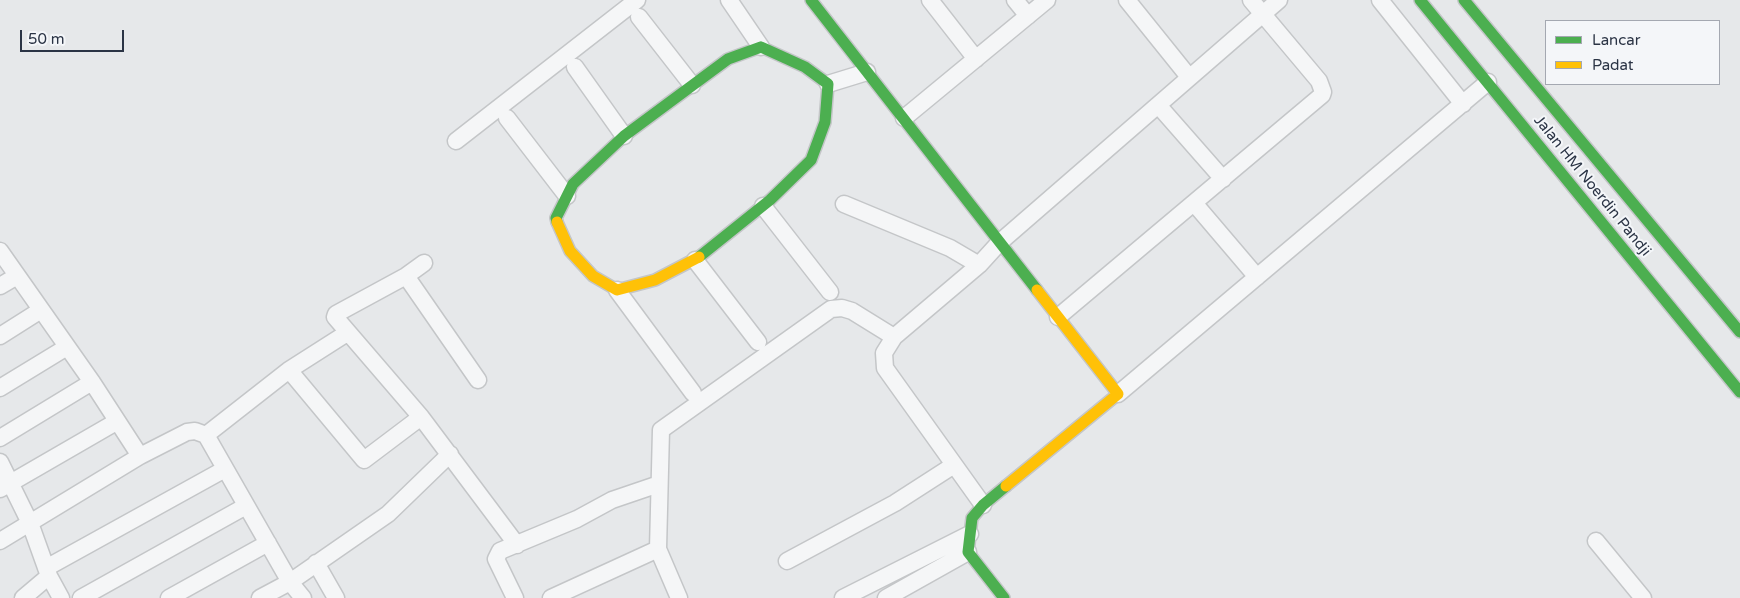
<!DOCTYPE html>
<style>
body{margin:0}
#map{position:relative;width:1740px;height:598px;overflow:hidden;background:#e6e8ea;font-family:"Varela Round",sans-serif}
canvas{display:block}
.legend{position:absolute;left:1545px;top:20px;width:175px;height:65px;box-sizing:border-box;background:#f4f6f9;border:1px solid #a4a8b1;margin:0;padding:6px 9px;list-style:none;font-size:15px;color:#2b3445}
.legend li{display:flex;align-items:center;gap:10px;height:25px}
.legend b{width:25px;border:1px solid #a4a8b1}
.scale{position:absolute;left:20px;top:30px;width:104px;height:22px;box-sizing:border-box;border:2px solid #2b3445;border-top:0;padding-left:6px;font-size:15px;line-height:18px;white-space:nowrap;color:#2b3445;-webkit-text-stroke:4px #f4f6f9;paint-order:stroke}
</style>
<div id="map">
<canvas width="1740" height="598"></canvas>
<ul class="legend">
<li><b style="height:6px;background:#4caf50"></b>Lancar</li>
<li><b style="height:6px;background:#ffc107"></b>Padat</li>
</ul>
<div class="scale">50 m</div>
</div>
<script>
const c = document.querySelector('canvas').getContext('2d');
c.lineJoin = 'round';
const shape = rows => new Path2D(rows.map(r => 'M' + r).join(''));
function stroke(path, color, width, dash) { c.strokeStyle = color; c.lineWidth = width; c.lineCap = dash ? 'butt' : 'round'; c.setLineDash(dash || []); c.stroke(path); }
function write(font, color, halo, rows, align = 'center') {
  c.font = font + ' "Varela Round",sans-serif'; c.lineWidth = 4; c.setLineDash([]); c.textBaseline = 'middle'; c.strokeStyle = halo; c.fillStyle = color; for (const [text, x, y, turn = 0] of rows) {
    c.save(); c.translate(x, y); c.rotate((+turn || 0) * Math.PI / 180); c.textAlign = isNaN(turn) ? turn : align; if (halo) c.strokeText(text, 0, 0); c.fillText(text, 0, 0); c.restore();
  }
}
const street = shape([
 [729,0,761,47],
 [930,0,976,59],
 [1015,0,1028,16],
 [1127,0,1189,77],
 [1380,0,1463,104],
 [639,17,692,85],
 [575,67,624,136],
 [828,84,867,72],
 [1158,105,1223,179],
 [507,118,567,196],
 [904,118,1047,0],
 [456,141,637,0],
 [1194,203,1257,277],
 [844,204,950,248,979,265],
 [763,206,830,292],
 [0,251,92,382,140,456],
 [695,260,758,342],
 [424,263,406,276,336,314,335,317,421,417,517,545],
 [406,276,478,380],
 [0,286,17,276],
 [617,290,693,393],
 [1058,317,1322,95,1323,92,1319,81,1251,0],
 [0,336,41,310],
 [289,370,364,460,421,417],
 [0,388,67,347],
 [1118,394,1488,82],
 [206,435,289,370,347,333],
 [0,438,92,382],
 [0,462,30,523,49,576,61,598],
 [0,489,116,422],
 [983,505,885,368,884,353,894,337,979,265,999,243,1279,0],
 [0,541,140,456,187,432,195,431,206,435,290,582,303,598],
 [1596,541,1643,598],
 [787,561,895,503,954,465],
 [316,563,336,598],
 [46,568,225,469],
 [23,598,49,576],
 [81,598,246,506],
 [169,598,268,543],
 [260,598,290,582,388,514,450,454],
 [515,598,496,559,500,551,577,519,612,500,659,484],
 [551,598,658,549],
 [679,598,658,549,661,430,831,309,842,308,852,311,894,337],
 [843,598,970,534],
 [886,598,968,552]
]);
const fast = shape([
 [811,0,1037,290],
 [1420,0,1740,392],
 [1464,0,1740,332],
 [557,222,556,218,573,184,624,136,728,59,761,47],
 [699,257,770,200,811,160,825,122,828,84,805,67,761,47],
 [1004,598,968,552,972,518,983,505,1006,486]
]);
const slow = shape([
 [557,222,570,251,593,276,617,290,655,280,699,257],
 [1006,486,1118,394,1037,290]
]);
const streetNames = [
 ["Jalan HM Noerdin Pandji",1592,186,51]
];
stroke(street, '#c4c6c8', 19);
stroke(fast, '#c4c6c8', 14);
stroke(slow, '#c4c6c8', 14);
stroke(street, '#f5f6f7', 16);
stroke(fast, '#4caf50', 11);
stroke(slow, '#ffc107', 11);
write('15px', '#2b3445', '#f4f6f9', streetNames);
</script>
